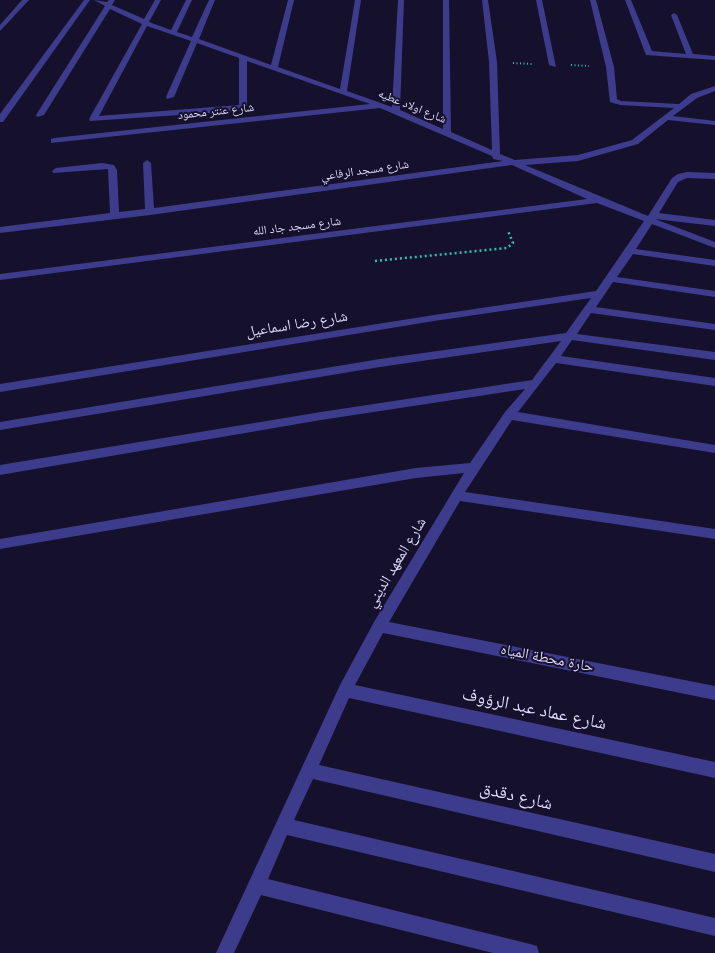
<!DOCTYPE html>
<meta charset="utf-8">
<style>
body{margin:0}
canvas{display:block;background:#15102b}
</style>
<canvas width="715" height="953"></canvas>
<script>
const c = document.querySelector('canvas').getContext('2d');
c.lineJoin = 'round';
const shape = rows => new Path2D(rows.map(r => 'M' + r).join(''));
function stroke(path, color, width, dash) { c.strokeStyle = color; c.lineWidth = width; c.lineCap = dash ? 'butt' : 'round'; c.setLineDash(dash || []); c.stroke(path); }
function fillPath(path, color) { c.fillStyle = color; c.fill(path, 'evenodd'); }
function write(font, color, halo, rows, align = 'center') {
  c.font = font + ' "Nunito Sans","Noto Naskh Arabic",sans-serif'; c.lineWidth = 4; c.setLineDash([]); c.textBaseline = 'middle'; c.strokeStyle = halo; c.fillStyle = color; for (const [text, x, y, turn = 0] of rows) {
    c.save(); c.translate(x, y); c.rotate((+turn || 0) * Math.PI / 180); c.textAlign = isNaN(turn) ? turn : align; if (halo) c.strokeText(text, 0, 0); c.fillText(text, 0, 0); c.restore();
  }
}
const pathFar1 = shape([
 [513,63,532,64],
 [571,65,589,66]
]);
const path = shape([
 [375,261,507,248,513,243,508,231]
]);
const street = shape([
 [22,0,29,0,0,31,0,25,22,0],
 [84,0,90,0,3,122,0,122,0,114,84,0],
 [94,0,107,2,109,0,115,0,112,5,144,19,155,0,161,0,149,22,171,30,186,0,192,0,177,32,192,37,209,0,215,0,199,39,271,65,288,0,294,0,278,67,340,89,355,0,361,0,347,91,392,107,398,0,404,0,400,110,443,129,443,0,449,0,451,132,492,150,489,62,482,0,488,0,497,62,500,154,515,160,578,155,632,140,674,108,620,105,610,102,606,67,590,0,596,0,614,67,617,99,621,101,679,104,691,94,715,86,715,91,697,98,673,116,715,121,715,125,668,120,638,144,578,161,525,165,648,216,672,178,678,174,687,172,715,173,715,179,687,178,678,182,659,213,715,220,715,226,655,219,715,242,715,248,652,224,636,249,715,260,715,266,633,254,617,277,715,291,715,297,613,282,596,307,715,324,715,330,591,313,577,334,715,352,715,360,572,340,561,356,715,378,715,386,556,363,518,412,715,445,715,453,512,420,465,492,715,529,715,539,460,501,389,622,715,686,715,700,383,633,355,685,715,762,715,778,349,698,319,765,715,854,715,872,313,779,294,820,715,918,715,936,287,835,268,879,530,944,537,946,539,953,493,953,261,895,234,953,216,953,340,685,374,622,464,473,416,478,0,549,0,539,416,468,470,463,505,412,525,389,321,420,0,475,0,465,321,412,532,380,561,341,380,367,0,430,0,422,380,359,566,333,591,298,434,321,0,392,0,384,434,315,596,291,644,221,597,203,0,280,0,274,587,199,512,165,150,215,0,233,0,227,110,213,108,169,53,173,52,171,56,168,102,163,114,165,117,170,119,212,145,209,143,163,147,160,151,163,154,208,503,161,493,159,492,156,380,108,51,143,51,139,54,138,370,104,247,61,247,106,240,111,90,121,89,119,142,24,110,9,44,115,37,117,36,115,105,6,94,0],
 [147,26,191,41,166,97,167,99,174,97,197,43,239,58,239,105,99,116,147,26],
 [536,0,542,0,556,67,549,65,536,0],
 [625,0,631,0,652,51,686,54,671,15,674,13,677,15,693,54,715,56,715,60,646,55,625,0]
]);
const farStreetnames = [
 ["شارع اولاد عطيه",412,107,22],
 ["شارع عنتر محمود",216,112,-6],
 ["شارع مسجد الرفاعي",365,171,-8],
 ["شارع مسجد جاد الله",297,227,-7]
];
const streetNames = [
 ["شارع رضا اسماعيل",297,325,-9],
 ["شارع المعهد الديني",397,563,-59],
 ["حارة محطة المياه",547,659,11]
];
const nearStreetnames = [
 ["شارع عماد عبد الرؤوف",534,710,12],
 ["شارع دقدق",516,797,13]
];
stroke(pathFar1, '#2ebfb4', 2, [1, 2.5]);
stroke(path, '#2ebfb4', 2.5, [2, 3]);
fillPath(street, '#3d3b8b');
write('12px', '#dedbff', '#15102b', farStreetnames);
write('15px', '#dedbff', '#15102b', streetNames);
write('18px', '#dedbff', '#15102b', nearStreetnames);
</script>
